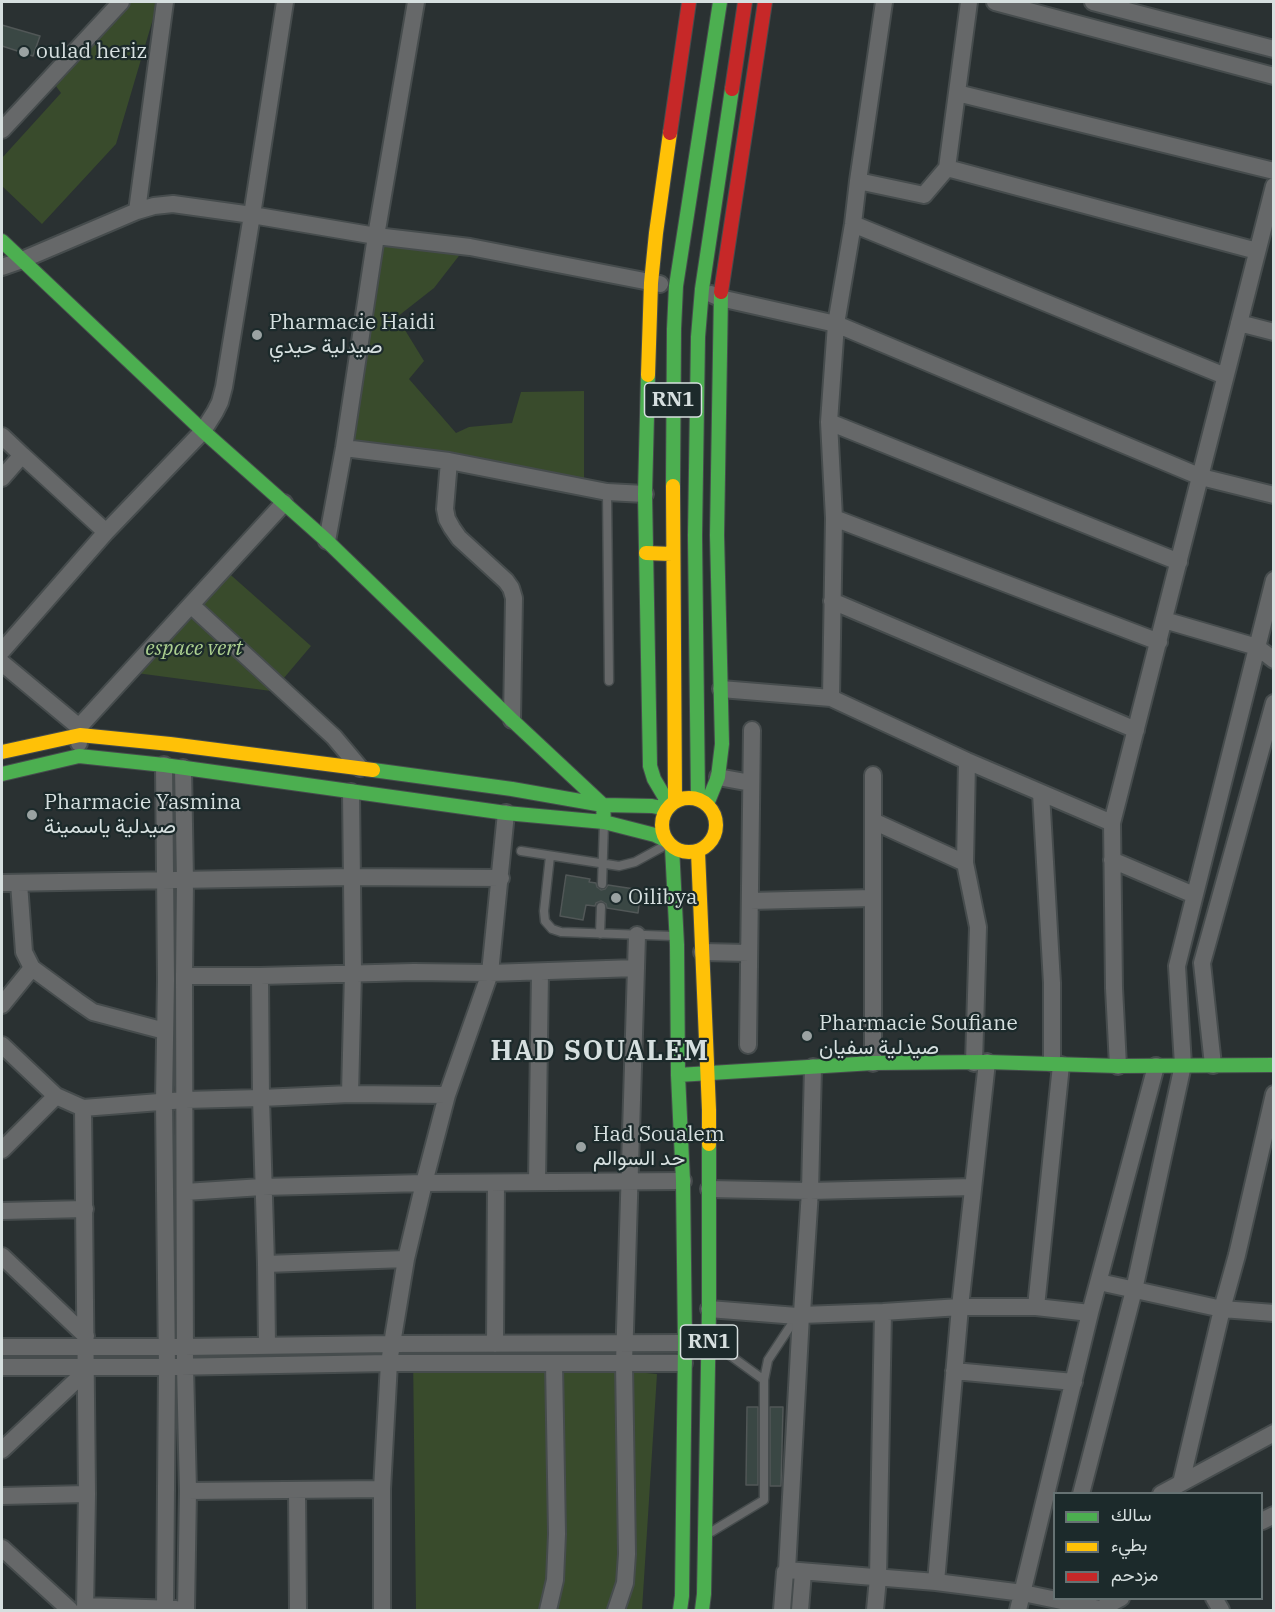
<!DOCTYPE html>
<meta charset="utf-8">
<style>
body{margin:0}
#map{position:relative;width:1275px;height:1612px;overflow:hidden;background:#2a3132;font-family:"IBM Plex Serif",Vazirmatn,serif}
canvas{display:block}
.frame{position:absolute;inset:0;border:3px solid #d6dfdf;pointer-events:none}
.legend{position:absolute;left:1053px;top:1492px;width:210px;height:108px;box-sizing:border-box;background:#1c2a2b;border:2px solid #667273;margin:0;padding:8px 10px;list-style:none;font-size:18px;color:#d6dfdf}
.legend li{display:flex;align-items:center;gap:12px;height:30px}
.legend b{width:30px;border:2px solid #667273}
</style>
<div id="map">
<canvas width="1275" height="1612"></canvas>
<div class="frame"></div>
<ul class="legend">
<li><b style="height:8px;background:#4caf50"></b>سالك</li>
<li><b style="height:8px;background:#ffc107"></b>بطيء</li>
<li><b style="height:8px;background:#c62828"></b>مزدحم</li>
</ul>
</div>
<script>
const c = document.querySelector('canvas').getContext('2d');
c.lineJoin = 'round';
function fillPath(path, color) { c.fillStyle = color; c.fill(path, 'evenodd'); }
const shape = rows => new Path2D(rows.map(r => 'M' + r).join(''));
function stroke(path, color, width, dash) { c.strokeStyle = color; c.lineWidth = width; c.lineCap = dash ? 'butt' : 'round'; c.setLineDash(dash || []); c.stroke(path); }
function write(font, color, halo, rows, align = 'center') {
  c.font = font + ' "IBM Plex Serif",Vazirmatn,serif'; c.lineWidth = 4.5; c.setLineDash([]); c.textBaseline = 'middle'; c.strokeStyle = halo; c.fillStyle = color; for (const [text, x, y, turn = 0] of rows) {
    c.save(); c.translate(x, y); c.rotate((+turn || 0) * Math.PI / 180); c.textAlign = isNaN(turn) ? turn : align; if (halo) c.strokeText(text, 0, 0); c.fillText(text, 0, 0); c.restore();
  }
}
const green = shape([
 [127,2,158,2,116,144,42,224,2,186,2,158,61,93,53,82],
 [378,235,465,248,434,288,397,317,424,361,409,379,456,433,469,427,512,423,521,392,584,391,584,483,346,443],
 [224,569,311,646,278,685,286,693,129,672],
 [413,1352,657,1374,642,1610,416,1610]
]);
const building = shape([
 [2,25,40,36,33,56,2,46,2,25],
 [566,875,590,879,589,882,596,883,597,887,601,890,605,889,608,885,641,890,638,913,607,908,606,904,601,901,596,903,595,906,586,905,583,920,560,916,566,875],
 [747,1407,758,1407,758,1485,746,1485,747,1407],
 [770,1407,783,1407,781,1486,770,1486,770,1407]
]);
const lane = shape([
 [607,492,609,681],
 [521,851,619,866,635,862,666,845],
 [550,856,544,911,545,921,552,929,561,932,673,936],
 [602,884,604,823],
 [600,934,601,907],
 [764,1380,768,1360,797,1316],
 [711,1532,764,1500,764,1380,713,1343]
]);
const street = shape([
 [995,2,1274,76],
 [1093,2,1274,49],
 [957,93,1274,171],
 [2,130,121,2],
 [947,168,1257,251],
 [858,181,924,195,947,168,969,2],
 [137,211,165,2],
 [853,224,1225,376],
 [2,267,22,260,137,211,154,206,173,204,252,215,376,236,470,247,660,284],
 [711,294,720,298,836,324,1201,477,1274,495],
 [1239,323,1274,332],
 [829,422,1179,562],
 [2,436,22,455,2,478],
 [344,448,449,461,607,492,645,494],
 [22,455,106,532],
 [449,461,445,509,447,519,452,528,459,538,506,581,511,588,514,598,512,720],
 [834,518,1159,642],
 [327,541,344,448,376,236,416,2],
 [832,601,1136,730],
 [191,605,334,737,360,768],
 [1164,620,1257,647,1274,660],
 [2,651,106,532,203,431,215,412,220,402,224,387,252,215,285,2],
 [2,663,79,727],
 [721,689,831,698,967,761,1112,823],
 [831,698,834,518,829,422,836,324,853,224,858,181,884,2],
 [79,743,79,727,284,503],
 [967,761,965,863,978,927,974,1063],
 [164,765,166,980,164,1101,167,1367,165,1610],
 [183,768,185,881,184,976,185,1367,188,1491,186,1610],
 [718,777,751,783],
 [1041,793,1052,983,1052,1063],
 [873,821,965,863],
 [1112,860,1194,895],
 [2,883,351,877,501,878],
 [19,883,24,952,32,968,77,1001,93,1012,165,1031],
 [750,901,873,898],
 [702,952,749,953],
 [184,976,260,976,414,972,490,973,636,968],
 [260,976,261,1098,266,1264,406,1259],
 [2,1005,32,968],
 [2,1045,56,1096,83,1108],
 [748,1045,752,730],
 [873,1063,873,775],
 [1213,1065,1202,963,1274,703],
 [1118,1066,1114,988,1112,823,1274,186],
 [350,1094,353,973,351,792],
 [2,1150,56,1096],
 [537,1182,540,972],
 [709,1189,810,1191,973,1187],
 [185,1192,262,1187,424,1183,683,1181],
 [2,1211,85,1209],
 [2,1256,86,1336],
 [266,1264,267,1346],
 [1099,1282,1222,1309,1274,1313],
 [1036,1307,1061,1065],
 [709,1309,797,1316,802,1313,810,1191,813,1067],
 [495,1344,496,1183],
 [2,1347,185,1347,392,1344,685,1343],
 [2,1367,167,1367,389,1363,684,1363],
 [954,1371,1074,1382],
 [2,1450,86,1371],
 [1181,1483,1222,1309,1237,1255,1274,1094],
 [297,1490,298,1610],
 [188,1491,382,1489],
 [1081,1494,1134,1290,1183,1065,1177,966,1274,580],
 [1161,1494,1274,1433],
 [2,1496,87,1494],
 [1262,1521,1274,1515],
 [2,1548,70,1610],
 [787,1570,801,1315,883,1312,960,1307,1036,1307,1090,1313],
 [936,1582,960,1307,987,1062],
 [1214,1598,1221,1610],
 [85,1606,176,1609],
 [85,1610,87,1494,83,1108,185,1100,261,1098,350,1094,447,1095],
 [382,1610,382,1489,389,1363,392,1344,406,1259,424,1183,447,1095,490,973,506,813],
 [548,1610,555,1580,557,1534,554,1363],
 [616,1610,625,1583,627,1554,624,1363,637,935],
 [782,1610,785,1572,787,1570,936,1582,1023,1593,1100,1609,1121,1598],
 [800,1610,803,1572],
 [875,1610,878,1578,883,1312],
 [1018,1610,1090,1313,1156,1066]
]);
const fast = shape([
 [2,241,203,431,327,541,512,720,603,805,604,822],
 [648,375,645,494,650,766,654,779,670,806],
 [673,486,674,329,676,286,720,2],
 [373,770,512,789,603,805,652,806,667,809],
 [2,774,79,756,164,765,506,813,604,822,655,835,667,841],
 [698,799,695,536,698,337,702,289,732,89],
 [707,804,718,777,722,744,717,535,721,292],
 [672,847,677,945,678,1075,683,1181,685,1343,682,1596,680,1610],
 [678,1075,873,1063,987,1062,1118,1066,1274,1065],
 [702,1610,704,1594,709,1309,709,1144]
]);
const slow = shape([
 [648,375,651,283,656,233,670,133],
 [673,486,675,802],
 [646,553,672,554],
 [2,752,80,735,170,744,373,770],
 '662 825a27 27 0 1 1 54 0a27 27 0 1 1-54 0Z',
 [698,852,709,1110,709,1144]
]);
const jam = shape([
 [732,89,745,2],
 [670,133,689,2],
 [721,292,765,2]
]);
const markers = [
 [24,52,6,"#9aa2a2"],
 [257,335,6,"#9aa2a2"],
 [32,815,6,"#9aa2a2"],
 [616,898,6,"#9aa2a2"],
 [807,1036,6,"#9aa2a2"],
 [581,1147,6,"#9aa2a2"]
];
const shields = [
 [673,400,57],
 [709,1342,57]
];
const shieldNames = [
 ["RN1",673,400],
 ["RN1",709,1342]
];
const poiNames = [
 ["oulad heriz",36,52],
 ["Pharmacie Haidi",269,323],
 ["صيدلية حيدي",269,347],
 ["Pharmacie Yasmina",44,803],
 ["صيدلية ياسمينة",44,827],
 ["Oilibya",628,898],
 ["Pharmacie Soufiane",819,1024],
 ["صيدلية سفيان",819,1048],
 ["Had Soualem",593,1135],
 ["حد السوالم",593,1159]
];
const parkNames = [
 ["espace vert",194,649]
];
const districtNames = [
 ["HAD SOUALEM",600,1052]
];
fillPath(green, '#394b2c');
fillPath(building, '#3a4744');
stroke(building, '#515757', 1.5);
stroke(lane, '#464c4d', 11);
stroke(street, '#464c4d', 20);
stroke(fast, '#464c4d', 16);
stroke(slow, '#464c4d', 16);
stroke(jam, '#464c4d', 16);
stroke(lane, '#666869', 8);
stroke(street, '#666869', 16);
stroke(fast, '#4caf50', 14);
stroke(slow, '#ffc107', 14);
stroke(jam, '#c62828', 14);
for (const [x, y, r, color] of markers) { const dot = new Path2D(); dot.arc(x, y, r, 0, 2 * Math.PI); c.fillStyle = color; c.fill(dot); stroke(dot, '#1c2a2b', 2); }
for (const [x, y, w] of shields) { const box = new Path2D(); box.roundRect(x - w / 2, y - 17, w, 34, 4.5); c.fillStyle = '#1c2a2b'; c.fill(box); stroke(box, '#d6dfdf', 1.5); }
write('bold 20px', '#d6dfdf', null, shieldNames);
write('21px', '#d6dfdf', '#1c2a2b', poiNames, 'left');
write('italic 21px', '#acd090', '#1c2a2b', parkNames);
c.letterSpacing = '1.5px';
write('bold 27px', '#d6dfdf', '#1c2a2b', districtNames);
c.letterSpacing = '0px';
</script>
